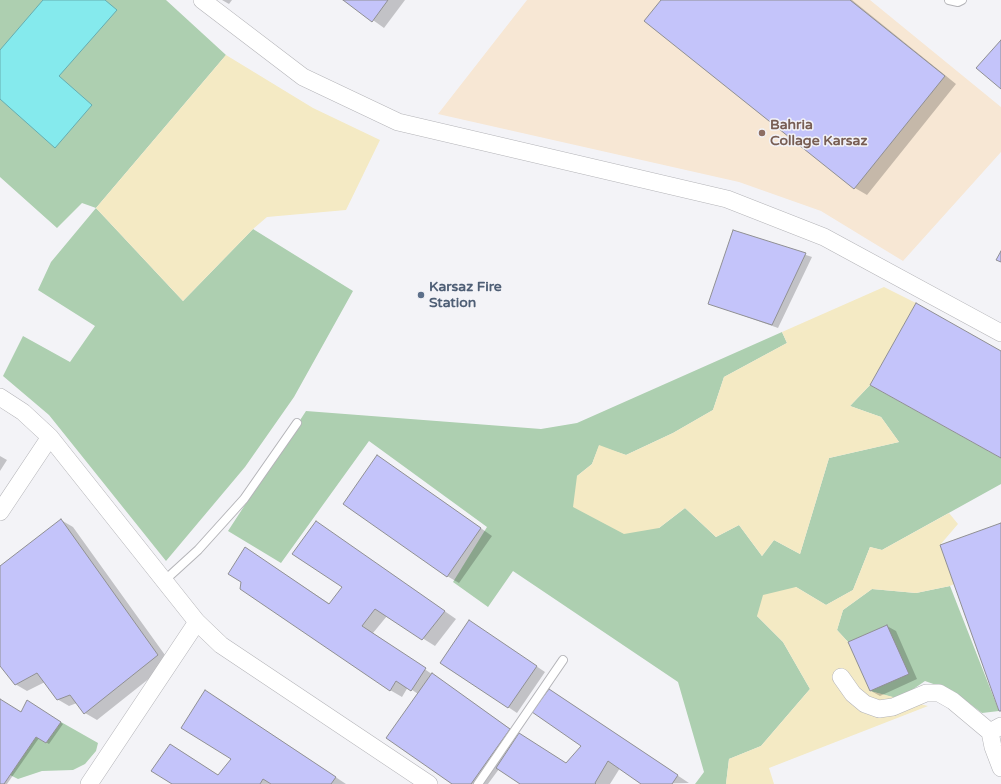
<!DOCTYPE html>
<style>
body{margin:0}
canvas{display:block;background:#f3f3f7}
</style>
<canvas width="1001" height="784"></canvas>
<script>
const c = document.querySelector('canvas').getContext('2d');
c.lineJoin = 'round';
function fillPath(path, color) { c.fillStyle = color; c.fill(path, 'evenodd'); }
const shape = rows => new Path2D(rows.map(r => 'M' + r).join(''));
function stroke(path, color, width, dash) { c.strokeStyle = color; c.lineWidth = width; c.lineCap = dash ? 'butt' : 'round'; c.setLineDash(dash || []); c.stroke(path); }
function write(font, color, halo, rows, align = 'center') {
  c.font = font + ' "Varela Round",sans-serif'; c.lineWidth = 3; c.setLineDash([]); c.textBaseline = 'middle'; c.strokeStyle = halo; c.fillStyle = color; for (const [text, x, y, turn = 0] of rows) {
    c.save(); c.translate(x, y); c.rotate((+turn || 0) * Math.PI / 180); c.textAlign = isNaN(turn) ? turn : align; if (halo) c.strokeText(text, 0, 0); c.fillText(text, 0, 0); c.restore();
  }
}
const education = shape([
 [527,0,870,0,1001,107,1001,152,903,261,821,211,739,182,438,114]
]);
const green = shape([
 [0,0,166,0,226,55,96,208,183,301,253,229,353,291,294,397,245,467,166,561,49,415,3,376,23,336,70,362,95,326,38,290,51,262,96,208,82,203,57,228,0,177],
 [782,332,787,343,724,377,713,410,673,433,626,455,599,446,592,464,577,476,659,528,685,508,716,537,739,525,762,556,774,540,800,554,829,458,899,442,881,417,850,406,870,385,1001,458,1001,484,882,550,870,547,853,590,826,605,796,587,757,616,783,642,810,689,761,746,729,759,726,784,695,784,704,772,678,682,513,571,488,607,453,582,487,527,369,441,281,563,228,531,306,411,541,429,577,423],
 [950,586,999,711,982,713,953,691,925,681,899,699,870,691,848,642,837,630,843,610,872,589,916,593],
 [61,722,98,743,96,751,85,764,73,770,42,771,18,779,10,775,36,737,46,743]
]);
const sand = shape([
 [226,55,313,108,380,140,346,210,267,217,253,229,183,301,96,208],
 [884,287,916,303,870,385,850,406,881,417,899,442,829,458,800,554,774,540,762,556,739,525,716,537,685,508,659,528,624,534,573,507,577,476,592,464,599,445,626,455,673,433,713,410,724,377,787,343,782,332],
 [949,513,958,524,940,545,954,584,950,586,916,593,872,589,843,610,837,630,848,642,870,691,928,706,769,768,774,784,726,784,729,759,761,746,810,689,783,642,757,616,763,595,796,587,826,605,853,590,870,547,882,550]
]);
const water = shape([
 [43,0,105,0,117,10,59,76,92,105,55,148,0,99,0,50,43,0]
]);
const shadow = shape([
 [222,0,232,0,229,4],
 [345,0,405,0,384,28],
 [662,0,852,0,956,84,867,195,855,188,646,21],
 [734,231,812,257,778,328,710,304],
 [0,456,7,460,0,471],
 [378,456,492,536,459,583,447,576],
 [61,520,73,527,170,662,97,720,85,713,77,703,69,706,57,699,45,682,27,691,15,684,0,664,0,567],
 [316,522,456,619,435,646,387,616,373,633,519,735,566,764,583,745,549,690,689,783,643,784,620,768,610,784,522,784,499,769,488,784,454,784,418,694,408,687,402,697,390,690,245,548,330,604,344,587],
 [887,626,896,631,917,679,880,696,871,691],
 [478,627,545,672,517,713,442,663],
 [217,698,346,784,174,784,182,752,219,776,232,758],
 [0,700,21,714,28,702,63,724,49,744,39,738,7,784,0,784]
]);
const building = shape([
 [343,0,388,0,372,22,343,0],
 [661,0,850,0,945,76,854,189,644,21,661,0],
 [1001,40,1001,89,976,68,1001,40],
 [733,230,806,253,772,325,708,304,733,230],
 [1001,251,1001,262,996,260,1001,251],
 [916,303,1001,351,1001,458,870,385,916,303],
 [377,455,481,528,447,577,343,504,377,455],
 [61,519,158,655,84,714,70,695,57,700,37,673,15,685,0,666,0,566,61,519],
 [316,521,445,611,422,640,375,609,362,626,426,668,411,691,396,681,390,691,240,589,241,582,228,574,245,547,329,604,342,587,292,554,316,521],
 [1001,523,1001,711,999,711,940,545,1001,523],
 [469,620,537,666,508,708,440,663,469,620],
 [887,625,909,674,870,691,848,642,887,625],
 [432,673,510,729,471,784,452,784,386,738,432,673],
 [549,689,678,775,672,784,641,784,608,761,595,783,596,784,520,784,496,768,519,733,566,763,581,746,532,712,549,689],
 [205,690,336,777,331,784,271,784,263,779,260,784,172,784,151,771,170,744,218,775,231,759,181,728,205,690],
 [0,699,21,712,27,700,61,722,46,743,36,737,4,784,0,784,0,699]
]);
const service = shape([
 [949,0,958,2,962,0],
 [164,581,198,550,244,499,297,423],
 [478,784,563,660]
]);
const minor = shape([
 [202,0,303,77,398,122,727,199,824,237,1001,333],
 [0,397,23,412,50,437,197,622,221,645,429,784],
 [0,512,50,437],
 [841,677,853,694,865,704,879,709,893,707,926,693,939,693,953,701,990,732],
 [1001,726,990,732,993,747,1001,768],
 [89,784,197,622]
]);
const markers = [
 [762,133,4,"#8d6e63"],
 [421,295,4,"#5c6f8a"]
];
const educationNames = [
 ["Bahria",770,125],
 ["Collage Karsaz",770,141]
];
const serviceNames = [
 ["Karsaz Fire",429,287],
 ["Station",429,303]
];
fillPath(education, '#f7e7d4');
fillPath(green, '#adcfb0');
fillPath(sand, '#f4eac4');
fillPath(water, '#85eaed');
stroke(water, '#66adb0', 1);
fillPath(shadow, '#0003');
fillPath(building, '#c4c4fa');
stroke(building, '#909093', 1);
stroke(service, '#b4b4b8', 10);
stroke(minor, '#b4b4b8', 18);
stroke(service, '#fff', 8);
stroke(minor, '#fff', 17);
for (const [x, y, r, color] of markers) { const dot = new Path2D(); dot.arc(x, y, r, 0, 2 * Math.PI); c.fillStyle = color; c.fill(dot); stroke(dot, '#f3f3f7', 1.5); }
write('bold 14px', '#785e54', '#f3f3f7', educationNames, 'left');
write('bold 14px', '#4e5e75', '#f3f3f7', serviceNames, 'left');
</script>
